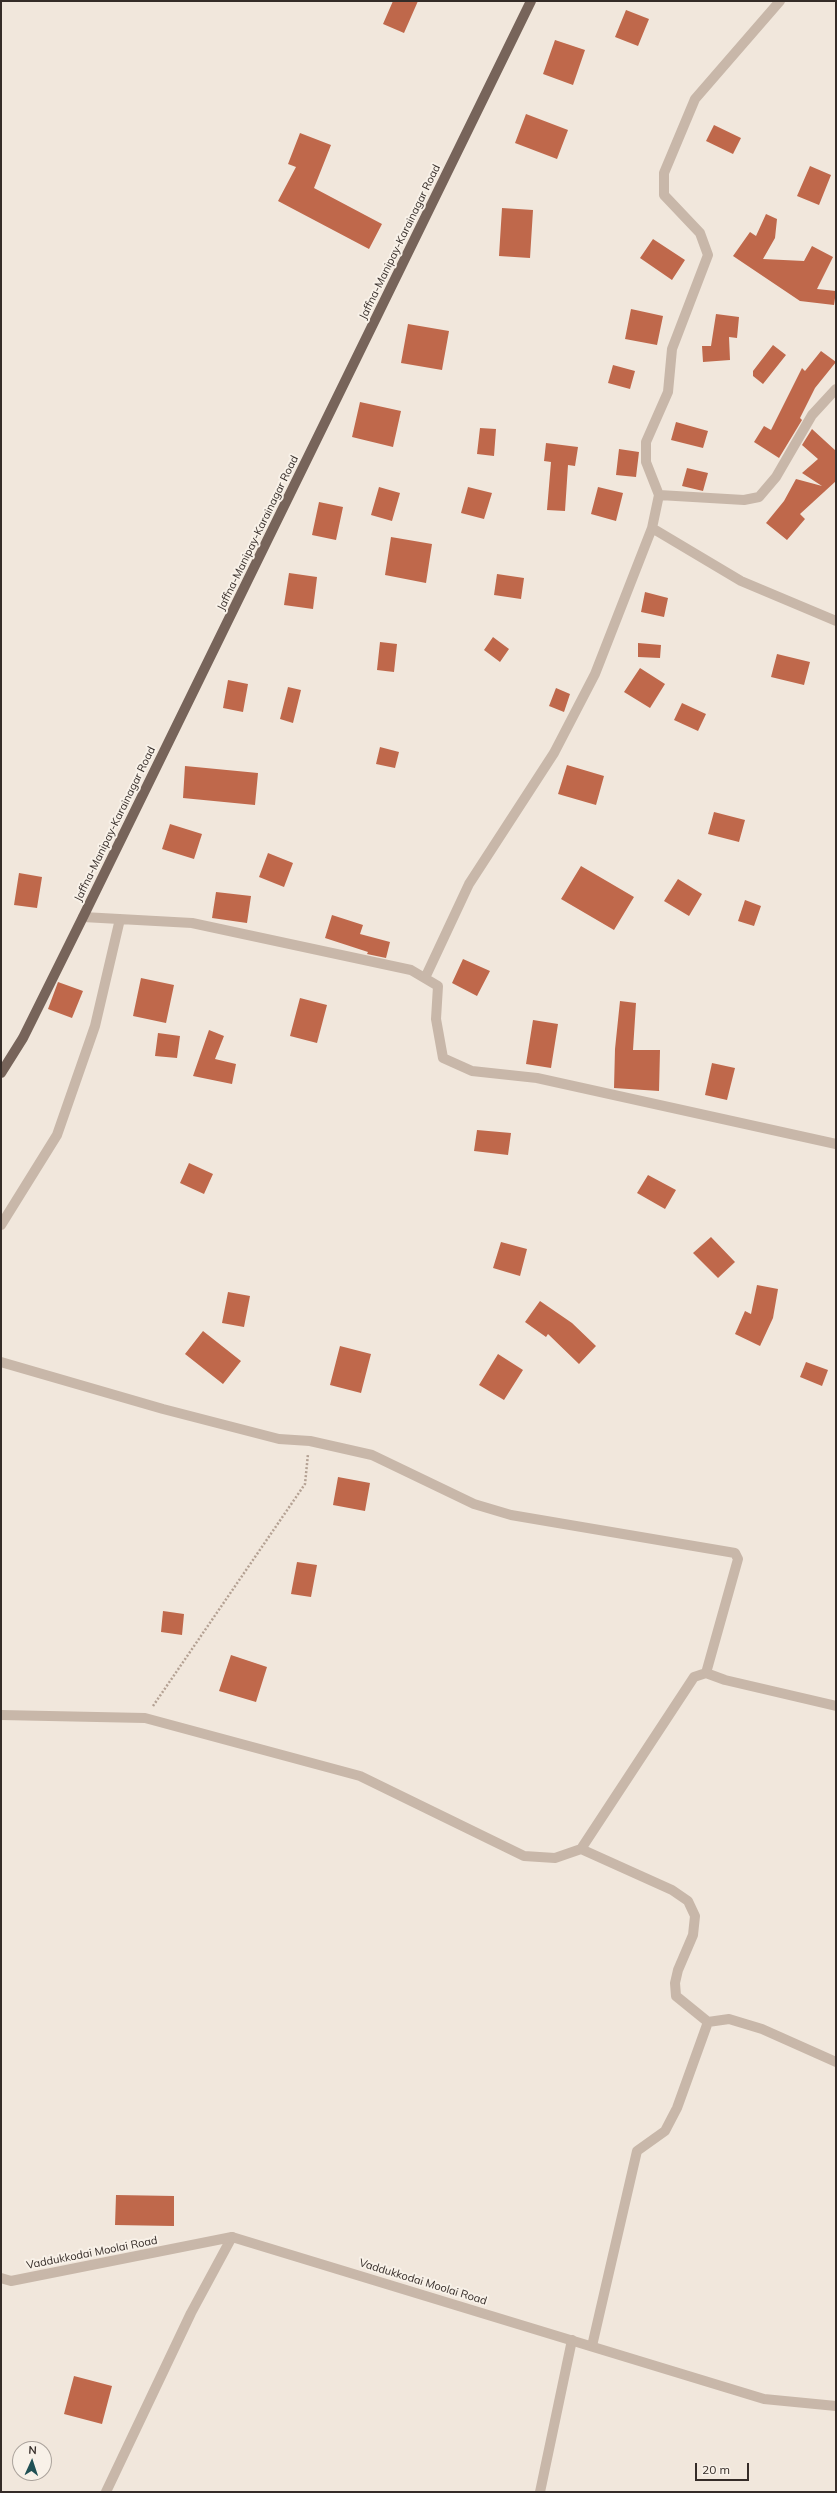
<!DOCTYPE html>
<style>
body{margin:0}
#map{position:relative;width:837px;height:2493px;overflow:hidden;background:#f1e7dc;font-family:Mulish,sans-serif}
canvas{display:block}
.frame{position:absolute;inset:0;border:2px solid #352c28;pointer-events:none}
.north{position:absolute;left:12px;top:2441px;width:40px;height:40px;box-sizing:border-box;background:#f8f1e8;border:1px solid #aaa29b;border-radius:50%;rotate:3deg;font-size:11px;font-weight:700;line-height:16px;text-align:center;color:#352c28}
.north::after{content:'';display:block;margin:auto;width:14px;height:18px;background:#205155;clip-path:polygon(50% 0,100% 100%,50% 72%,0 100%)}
.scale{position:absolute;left:695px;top:2463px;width:54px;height:18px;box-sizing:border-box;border:2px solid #352c28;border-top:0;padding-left:5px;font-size:12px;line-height:14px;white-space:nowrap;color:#352c28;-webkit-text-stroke:3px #f8f1e8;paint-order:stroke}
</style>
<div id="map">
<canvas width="837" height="2493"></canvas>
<div class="frame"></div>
<div class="north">N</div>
<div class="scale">20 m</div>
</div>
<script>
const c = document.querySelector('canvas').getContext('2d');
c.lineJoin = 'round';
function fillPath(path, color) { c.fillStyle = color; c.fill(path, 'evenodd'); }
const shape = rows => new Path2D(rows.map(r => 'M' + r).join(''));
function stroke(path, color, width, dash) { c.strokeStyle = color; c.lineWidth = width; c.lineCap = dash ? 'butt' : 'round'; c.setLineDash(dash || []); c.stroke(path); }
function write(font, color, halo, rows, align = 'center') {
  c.font = font + ' Mulish,sans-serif'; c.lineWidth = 4; c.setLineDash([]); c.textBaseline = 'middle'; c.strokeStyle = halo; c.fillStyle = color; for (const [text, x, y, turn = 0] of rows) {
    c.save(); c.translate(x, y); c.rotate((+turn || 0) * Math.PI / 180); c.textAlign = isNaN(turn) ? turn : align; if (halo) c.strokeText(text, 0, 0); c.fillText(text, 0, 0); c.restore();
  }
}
const building = shape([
 [393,1,418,1,404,33,383,24],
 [626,10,649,19,638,46,615,37],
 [555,40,585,50,573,85,543,74],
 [526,114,568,130,557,159,515,143],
 [714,125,741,138,733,154,706,141],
 [300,133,331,145,314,188,382,224,369,249,278,201,296,167,288,164],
 [810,166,831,175,819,205,797,196],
 [502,208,533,210,530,258,499,256],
 [766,214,777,219,775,238,763,259,804,261,812,246,833,257,817,289,836,291,834,305,800,301,733,256,750,232,756,236],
 [653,239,685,260,672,280,640,258],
 [631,309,663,316,657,345,625,339],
 [716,314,739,317,737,338,729,337,730,360,703,362,702,346,711,346],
 [408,324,449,331,442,370,401,363],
 [773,345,786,355,763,384,753,376,753,371],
 [821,351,836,362,815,388,800,418,802,420,779,458,754,442,764,426,771,430,802,368,805,371],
 [613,365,635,371,630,389,608,383],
 [360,402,401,411,393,447,352,437],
 [676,422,708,431,703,448,671,440],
 [480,428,496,429,494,456,477,454],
 [812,429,836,451,836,481,800,514,805,519,787,540,766,523,784,501,796,479,822,486,802,473,818,459,802,445],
 [546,443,578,447,575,466,568,465,565,511,547,510,551,462,544,461],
 [619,449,639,452,636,477,616,475],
 [687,468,708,473,703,491,682,486],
 [379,487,400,493,392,521,371,515],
 [468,487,492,493,484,519,461,513],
 [598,487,623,493,616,521,591,514],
 [319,502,343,507,336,540,312,535],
 [391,537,432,544,426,583,385,575],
 [289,573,317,577,313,609,284,605],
 [497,574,524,578,521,599,494,595],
 [645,592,668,598,664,617,641,612],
 [493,637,509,649,500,662,484,650],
 [380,642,397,644,394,672,377,670],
 [638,643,661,645,660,658,638,657],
 [777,654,810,662,804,685,771,677],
 [640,668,665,684,650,708,624,692],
 [228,680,248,684,243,712,223,708],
 [288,687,301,690,293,723,280,719],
 [556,688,570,694,564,712,549,706],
 [682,703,706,714,698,731,674,720],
 [380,747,399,752,395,768,376,764],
 [567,765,604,776,596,805,558,794],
 [185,766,258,773,255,805,183,798],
 [714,812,745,820,739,842,708,834],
 [170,824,202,834,194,859,162,849],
 [268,853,293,863,284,887,259,877],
 [581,866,634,897,614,930,561,899],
 [19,873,42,877,37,908,14,905],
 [678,879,702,894,689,916,664,901],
 [216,892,251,896,247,923,212,918],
 [745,900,761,906,754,926,738,921],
 [332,915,363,925,360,934,390,942,386,958,367,954,368,952,325,938],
 [463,959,490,971,477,996,452,983],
 [141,978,174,985,166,1023,133,1016],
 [58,982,83,991,72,1018,48,1009],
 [300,998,327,1005,317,1043,290,1036],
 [620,1001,636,1003,633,1050,660,1050,659,1091,614,1088,615,1049],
 [533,1020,558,1024,551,1068,526,1064],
 [209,1030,224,1036,215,1059,236,1064,232,1084,193,1076],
 [158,1033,180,1036,177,1058,155,1056],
 [712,1063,735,1068,727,1100,705,1095],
 [477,1130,511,1133,508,1155,474,1151],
 [189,1163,213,1174,204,1194,180,1183],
 [648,1175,676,1190,665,1209,637,1193],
 [711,1237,735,1262,718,1278,693,1253],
 [501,1242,527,1249,520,1276,493,1268],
 [757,1285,778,1289,773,1318,760,1346,735,1334,745,1311,751,1314],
 [228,1292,250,1296,244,1327,222,1323],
 [540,1301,572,1323,596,1346,579,1364,548,1334,546,1337,525,1322],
 [203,1331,241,1361,223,1384,185,1354],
 [340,1346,371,1354,361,1393,330,1385],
 [498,1354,523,1370,504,1400,479,1385],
 [806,1362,828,1370,822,1386,800,1377],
 [338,1477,370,1483,365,1511,333,1505],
 [297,1562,317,1565,311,1597,291,1594],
 [163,1611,184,1614,182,1635,161,1632],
 [231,1655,267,1667,256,1702,219,1691],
 [116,2195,174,2196,174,2226,115,2225],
 [74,2376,112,2386,102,2424,64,2414]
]);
const path = shape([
 [153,1706,305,1484,308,1454]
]);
const minor = shape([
 [659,495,744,500,759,497,776,477,812,415,836,389],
 [652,528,741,581,836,621],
 [83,917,192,923,411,970,438,986,436,1019,443,1058,472,1071,537,1078,836,1144],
 [425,978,469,884,554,753,595,674,652,528,659,495,646,462,646,442,668,392,672,349,708,255,700,233,664,195,664,173,695,99,780,1],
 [1,1225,57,1135,95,1026,120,919],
 [1,1362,163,1409,279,1439,310,1441,372,1455,474,1504,511,1515,735,1553,738,1559,706,1673,694,1677,581,1849,555,1858,524,1856,360,1776,145,1718,1,1715],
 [706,1673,725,1680,836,1706],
 [581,1849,672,1890,688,1901,695,1916,693,1935,678,1970,675,1983,676,1996,708,2022],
 [592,2346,637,2151,665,2131,677,2108,708,2022,729,2019,762,2029,836,2062],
 [106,2492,191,2313,232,2237],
 [540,2492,572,2340]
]);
const tertiary = shape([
 [1,2278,11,2281,232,2237,764,2399,836,2406]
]);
const primary = shape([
 [1,1073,23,1038,83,917,531,1]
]);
const streetNames = [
 ["Jaffna-Manipay-Karainagar Road",400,242,-64],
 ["Jaffna-Manipay-Karainagar Road",258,533,-64],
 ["Jaffna-Manipay-Karainagar Road",115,824,-64],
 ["Vaddukkodai Moolai Road",92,2253,-11],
 ["Vaddukkodai Moolai Road",423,2282,17]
];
fillPath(building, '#bf684b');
stroke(path, '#b4a193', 2.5, [2, 2]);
stroke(minor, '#c8b7a9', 10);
stroke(tertiary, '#c8b7a9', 10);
stroke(primary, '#77645a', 10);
write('11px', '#352c28', '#f8f1e8', streetNames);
</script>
